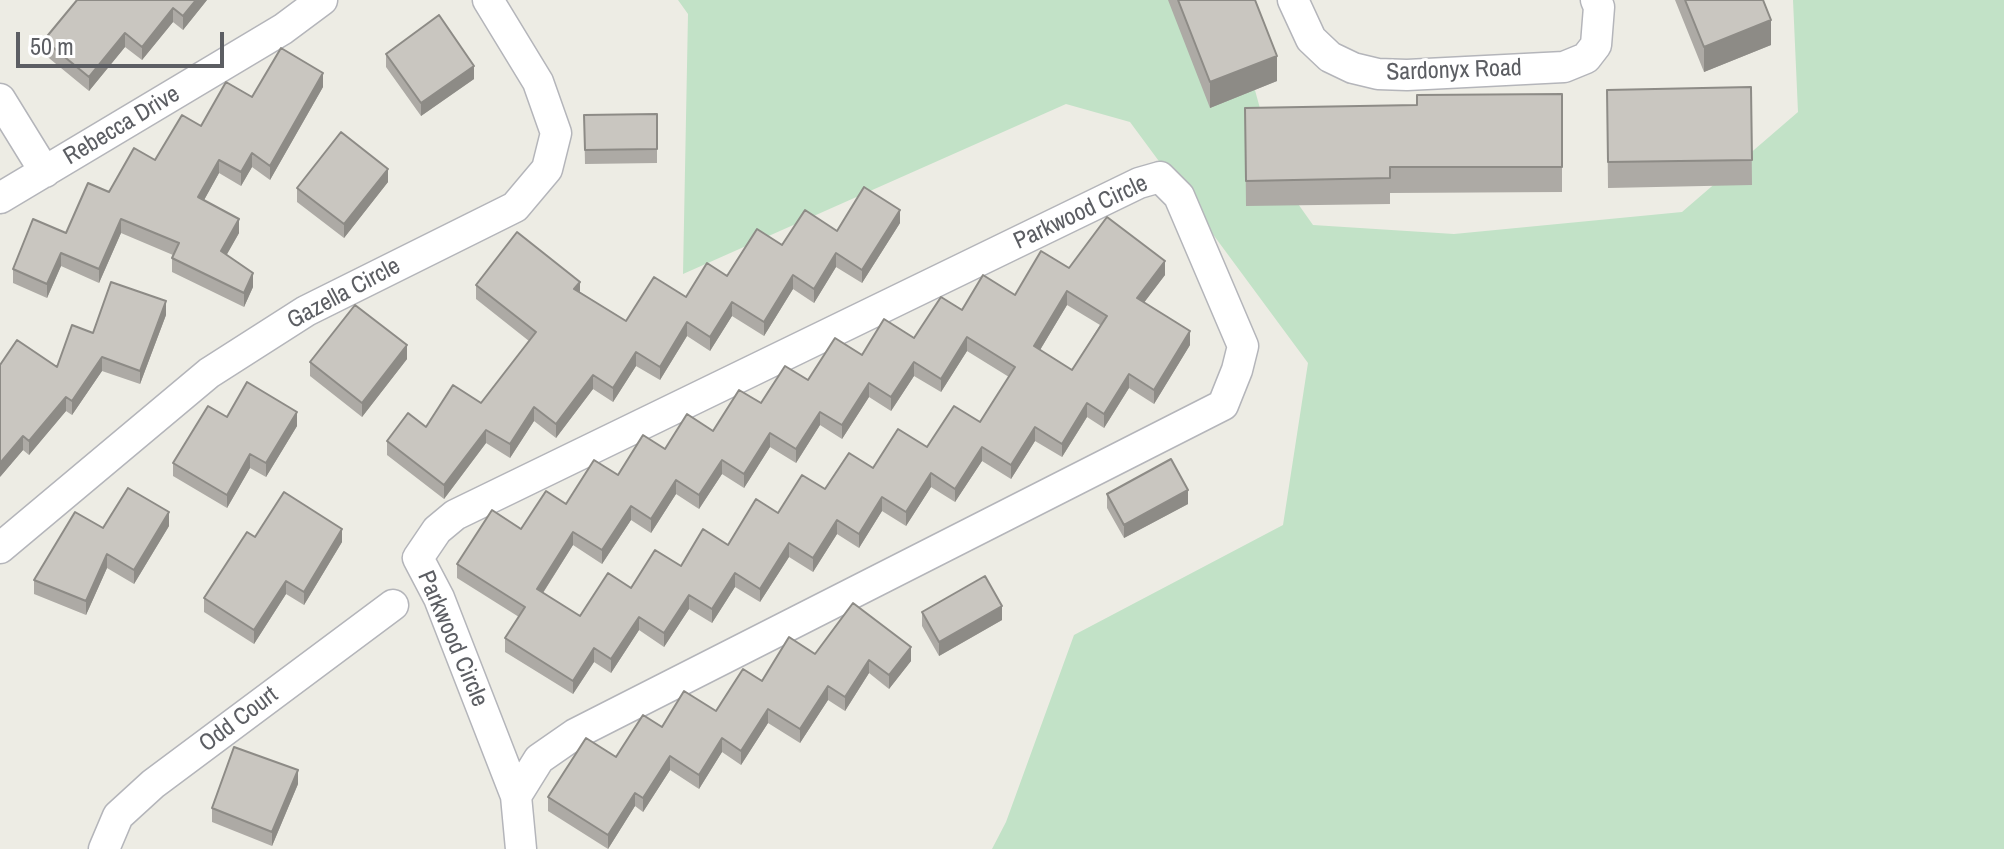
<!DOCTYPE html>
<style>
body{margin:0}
#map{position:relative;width:2004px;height:849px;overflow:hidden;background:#edece4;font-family:"Archivo Narrow",sans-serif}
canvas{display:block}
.scale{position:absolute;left:16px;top:32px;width:208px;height:36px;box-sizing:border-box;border:4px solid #5c5e63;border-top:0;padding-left:10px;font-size:24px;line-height:28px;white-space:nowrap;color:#5c5e63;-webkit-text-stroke:6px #fff;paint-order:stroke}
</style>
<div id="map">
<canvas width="2004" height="849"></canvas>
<div class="scale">50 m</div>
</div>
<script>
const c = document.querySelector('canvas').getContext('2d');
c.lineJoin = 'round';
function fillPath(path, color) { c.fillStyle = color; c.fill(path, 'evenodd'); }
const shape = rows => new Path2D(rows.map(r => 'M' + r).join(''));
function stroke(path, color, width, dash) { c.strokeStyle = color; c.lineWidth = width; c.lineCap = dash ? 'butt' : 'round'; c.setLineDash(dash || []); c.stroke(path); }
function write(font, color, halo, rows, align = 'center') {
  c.font = font + ' "Archivo Narrow",sans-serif'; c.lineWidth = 6; c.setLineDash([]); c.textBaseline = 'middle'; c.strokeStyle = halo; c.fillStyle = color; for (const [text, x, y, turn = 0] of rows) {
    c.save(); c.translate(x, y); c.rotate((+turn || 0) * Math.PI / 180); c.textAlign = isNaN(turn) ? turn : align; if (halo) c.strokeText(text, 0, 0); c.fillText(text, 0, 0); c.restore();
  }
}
const green = shape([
 [678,0,1228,0,1235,18,1279,177,1313,225,1454,234,1682,212,1798,112,1793,0,2004,0,2004,849,992,849,1006,822,1074,635,1283,525,1308,363,1130,122,1066,104,683,274,688,14]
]);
const street = shape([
 [1293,0,1311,39,1330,57,1353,68,1378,74,1407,75,1564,67,1586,58,1596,45,1599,7,1596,0],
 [0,99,45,172],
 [1160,177,1179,196,1243,346,1237,370,1223,405,575,734,539,759,516,796,439,598,418,558,437,530,455,515,1139,183,1160,177],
 [0,198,283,29,322,0],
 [0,548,209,373,306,311,515,207,547,169,556,133,538,82,488,0],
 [516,796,521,849],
 [104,849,118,816,153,784,393,605]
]);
const wall = shape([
 [207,0,183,30,173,22,142,60,125,47,89,91,44,54,44,40],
 [1168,0,1255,0,1277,81,1210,108],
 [1675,0,1763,0,1771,45,1704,72],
 [386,54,474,79,421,116,386,67],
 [323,87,270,180,252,167,241,186,219,173,204,200,239,233,226,255,253,287,244,307,172,272,172,258,173,255,121,233,99,283,61,266,47,298,13,283,13,269,66,233,109,192,155,160,201,126,252,97],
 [1751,87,1752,185,1608,188,1607,90],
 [1562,94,1562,192,1390,193,1390,204,1246,206,1245,108,1417,105],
 [657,114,657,163,585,164,584,115],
 [388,182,344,238,297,202,297,188],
 [900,223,862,283,836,267,814,303,793,289,764,336,732,316,710,351,687,336,660,380,636,366,613,402,593,389,556,438,534,421,510,458,486,443,444,499,387,455,387,441,426,427,481,403,529,341,476,299,476,285,580,292,626,321,686,297,727,276,782,245,837,231],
 [1069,268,1165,275,1144,302,1190,345,1154,404,1129,388,1104,428,1087,417,1062,457,1035,441,1011,479,982,461,955,502,931,487,906,526,882,511,859,548,837,534,813,572,789,557,760,602,735,587,712,623,689,609,664,647,639,630,611,673,594,662,573,694,505,652,505,638,519,617,457,578,457,564,665,449,713,431,761,403,862,355,914,338,962,310,1015,295],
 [1067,305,1100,325,1072,370,1040,350],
 [967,351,1009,377,980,422,927,447,873,468,825,489,778,513,728,545,631,588,580,616,543,593,573,545,602,564,631,520,651,533,676,494,699,509,722,474,744,488,770,447,796,463,820,425,842,439,869,397,891,411,914,376,941,392],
 [166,315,140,384,102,371,72,415,66,411,29,455,23,450,0,477,57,367,93,333],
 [407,359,362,417,310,376,310,362],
 [227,417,297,426,266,477,250,468,227,508,173,476,173,463],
 [1107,494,1188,504,1124,538,1107,508],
 [169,526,134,584,107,568,86,615,34,594,34,580,103,528],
 [255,537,342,542,304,605,286,594,254,644,204,612,204,598],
 [922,612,1002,620,939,656,922,626],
 [815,654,911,661,889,689,869,673,845,711,828,700,800,743,768,723,741,765,722,752,699,789,670,770,643,812,635,806,608,849,548,811,548,797,616,757,662,727,716,711,762,681],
 [298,784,272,846,212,822,212,808]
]);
const shadedWall = shape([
 [196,0,207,0,183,30,183,16],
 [173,8,173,22,142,60,142,47],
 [1771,20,1771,45,1704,72,1704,47],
 [125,33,125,47,89,91,89,77],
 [1277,56,1277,81,1210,108,1210,82],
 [474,66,474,79,421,116,421,103],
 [323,73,323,87,270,180,270,166],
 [252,153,252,167,241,186,241,172],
 [219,160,219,173,198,211,198,197],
 [388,169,388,182,344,238,344,224],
 [900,210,900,223,862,283,862,270],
 [121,219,121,233,99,283,99,269],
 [239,219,239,233,221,265,221,251],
 [61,253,61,266,47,298,47,284],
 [836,253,836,267,814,303,814,289],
 [1165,261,1165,275,1137,312,1137,298],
 [253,273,253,287,244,307,244,293],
 [793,275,793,289,764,336,764,322],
 [580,282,580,296,574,289],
 [1067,291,1067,305,1034,360,1034,346],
 [166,301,166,315,140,384,140,371],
 [732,302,732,316,710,351,710,337],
 [687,322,687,336,660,380,660,367],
 [1190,331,1190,345,1154,404,1154,390],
 [967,337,967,351,941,392,941,379],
 [407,345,407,359,362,417,362,403],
 [636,352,636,366,613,402,613,388],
 [102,357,102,371,72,415,72,401],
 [914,362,914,376,891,411,891,397],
 [1129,374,1129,388,1104,428,1104,414],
 [593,375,593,389,556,438,556,424],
 [869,383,869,397,842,439,842,425],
 [66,397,66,411,29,455,29,441],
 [1087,403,1087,417,1062,457,1062,444],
 [534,407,534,421,510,458,510,444],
 [297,412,297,426,266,477,266,463],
 [820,412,820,425,796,463,796,449],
 [1035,427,1035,441,1011,479,1011,465],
 [486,430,486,443,444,499,444,485],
 [770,433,770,447,744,488,744,474],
 [23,436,23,450,0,477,0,463],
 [982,447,982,461,955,502,955,489],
 [250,454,250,468,227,508,227,495],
 [722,460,722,474,699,509,699,495],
 [931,473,931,487,906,526,906,512],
 [676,480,676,494,651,533,651,519],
 [1188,490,1188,504,1124,538,1124,525],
 [882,497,882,511,859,548,859,534],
 [631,506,631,520,602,564,602,550],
 [169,512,169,526,134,584,134,570],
 [837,520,837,534,813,572,813,558],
 [342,529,342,542,304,605,304,592],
 [573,532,573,545,537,602,537,589],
 [789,543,789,557,760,602,760,589],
 [107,554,107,568,86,615,86,601],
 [735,573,735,587,712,623,712,609],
 [286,581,286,594,254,644,254,630],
 [689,595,689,609,664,647,664,633],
 [1002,606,1002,620,939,656,939,642],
 [639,617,639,630,611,673,611,659],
 [911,647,911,661,889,689,889,675],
 [594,648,594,662,573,694,573,681],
 [869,660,869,673,845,711,845,697],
 [828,686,828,700,800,743,800,729],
 [768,709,768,723,741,765,741,751],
 [722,738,722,752,699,789,699,775],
 [670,756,670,770,643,812,643,798],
 [298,770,298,784,272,846,272,832],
 [635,793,635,806,608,849,608,835]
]);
const building = shape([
 [77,0,196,0,183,16,173,8,142,47,125,33,89,77,44,40,77,0],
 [1178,0,1255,0,1277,56,1210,82,1178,0],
 [1685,0,1763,0,1771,20,1704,47,1685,0],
 [439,15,474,66,421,103,386,54,439,15],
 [281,48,323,73,270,166,252,153,241,172,219,160,198,197,239,219,221,251,253,273,244,293,172,258,179,243,121,219,99,269,61,253,47,284,13,269,33,219,66,233,88,183,109,192,134,148,155,160,182,115,201,126,226,82,252,97,281,48],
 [1751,87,1752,160,1608,162,1607,90,1751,87],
 [1562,94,1562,167,1390,167,1390,178,1246,181,1245,108,1417,105,1417,95,1562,94],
 [657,114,657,149,585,150,584,115,657,114],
 [341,132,388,169,344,224,297,188,341,132],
 [864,187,900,210,862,270,836,253,814,289,793,275,764,322,732,302,710,337,687,322,660,367,636,352,613,388,593,375,556,424,534,407,510,444,486,430,444,485,387,441,408,413,426,427,453,385,481,403,536,332,476,285,517,232,580,282,574,289,626,321,654,277,686,297,707,263,727,276,757,229,782,245,805,210,837,231,864,187],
 [1107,217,1165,261,1137,298,1190,331,1154,390,1129,374,1104,414,1087,403,1062,444,1035,427,1011,465,982,447,955,489,931,473,906,512,882,497,859,534,837,520,813,558,789,543,760,589,735,573,712,609,689,595,664,633,639,617,611,659,594,648,573,681,505,638,525,607,457,564,492,510,521,529,546,491,566,504,594,460,618,475,643,435,665,449,687,414,713,431,739,390,761,403,785,366,808,380,835,338,862,355,884,319,914,338,941,297,962,310,983,275,1015,295,1041,251,1069,268,1107,217],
 [1067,291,1107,316,1072,370,1034,346,1067,291],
 [967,337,1015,367,980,422,954,406,927,447,898,429,873,468,849,453,825,489,802,475,778,513,756,499,728,545,703,529,681,566,655,550,631,588,608,573,580,616,537,589,573,532,602,550,631,506,651,519,676,480,699,495,722,460,744,474,770,433,796,449,820,412,842,425,869,383,891,397,914,362,941,379,967,337],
 [111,282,166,301,140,371,102,357,72,401,66,397,29,441,23,436,0,463,0,365,17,340,57,367,72,325,93,333,111,282],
 [355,305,407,345,362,403,310,362,355,305],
 [247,382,297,412,266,463,250,454,227,495,173,463,208,406,227,417,247,382],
 [1171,459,1188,490,1124,525,1107,494,1171,459],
 [128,488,169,512,134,570,107,554,86,601,34,580,75,512,103,528,128,488],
 [284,492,342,529,304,592,286,581,254,630,204,598,247,532,255,537,284,492],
 [985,576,1002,606,939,642,922,612,985,576],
 [853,603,911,647,889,675,869,660,845,697,828,686,800,729,768,709,741,751,722,738,699,775,670,756,643,798,635,793,608,835,548,797,586,738,616,757,643,715,662,727,684,691,716,711,743,669,762,681,789,637,815,654,853,603],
 [234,747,298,770,272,832,212,808,234,747]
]);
const streetNames = [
 ["Sardonyx Road",1454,71,-2],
 ["Rebecca Drive",122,126,-31],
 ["Parkwood Circle",1081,213,-25],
 ["Gazella Circle",344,294,-28],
 ["Parkwood Circle",452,639,67],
 ["Odd Court",239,720,-37]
];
fillPath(green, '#c2e2c7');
stroke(street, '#b4b5ba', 33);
stroke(street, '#fff', 30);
fillPath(wall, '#adaaa5');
fillPath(shadedWall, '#8d8b86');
fillPath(building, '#c9c6c0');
stroke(building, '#8d8b86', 2);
write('24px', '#5c5e63', '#fff', streetNames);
</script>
